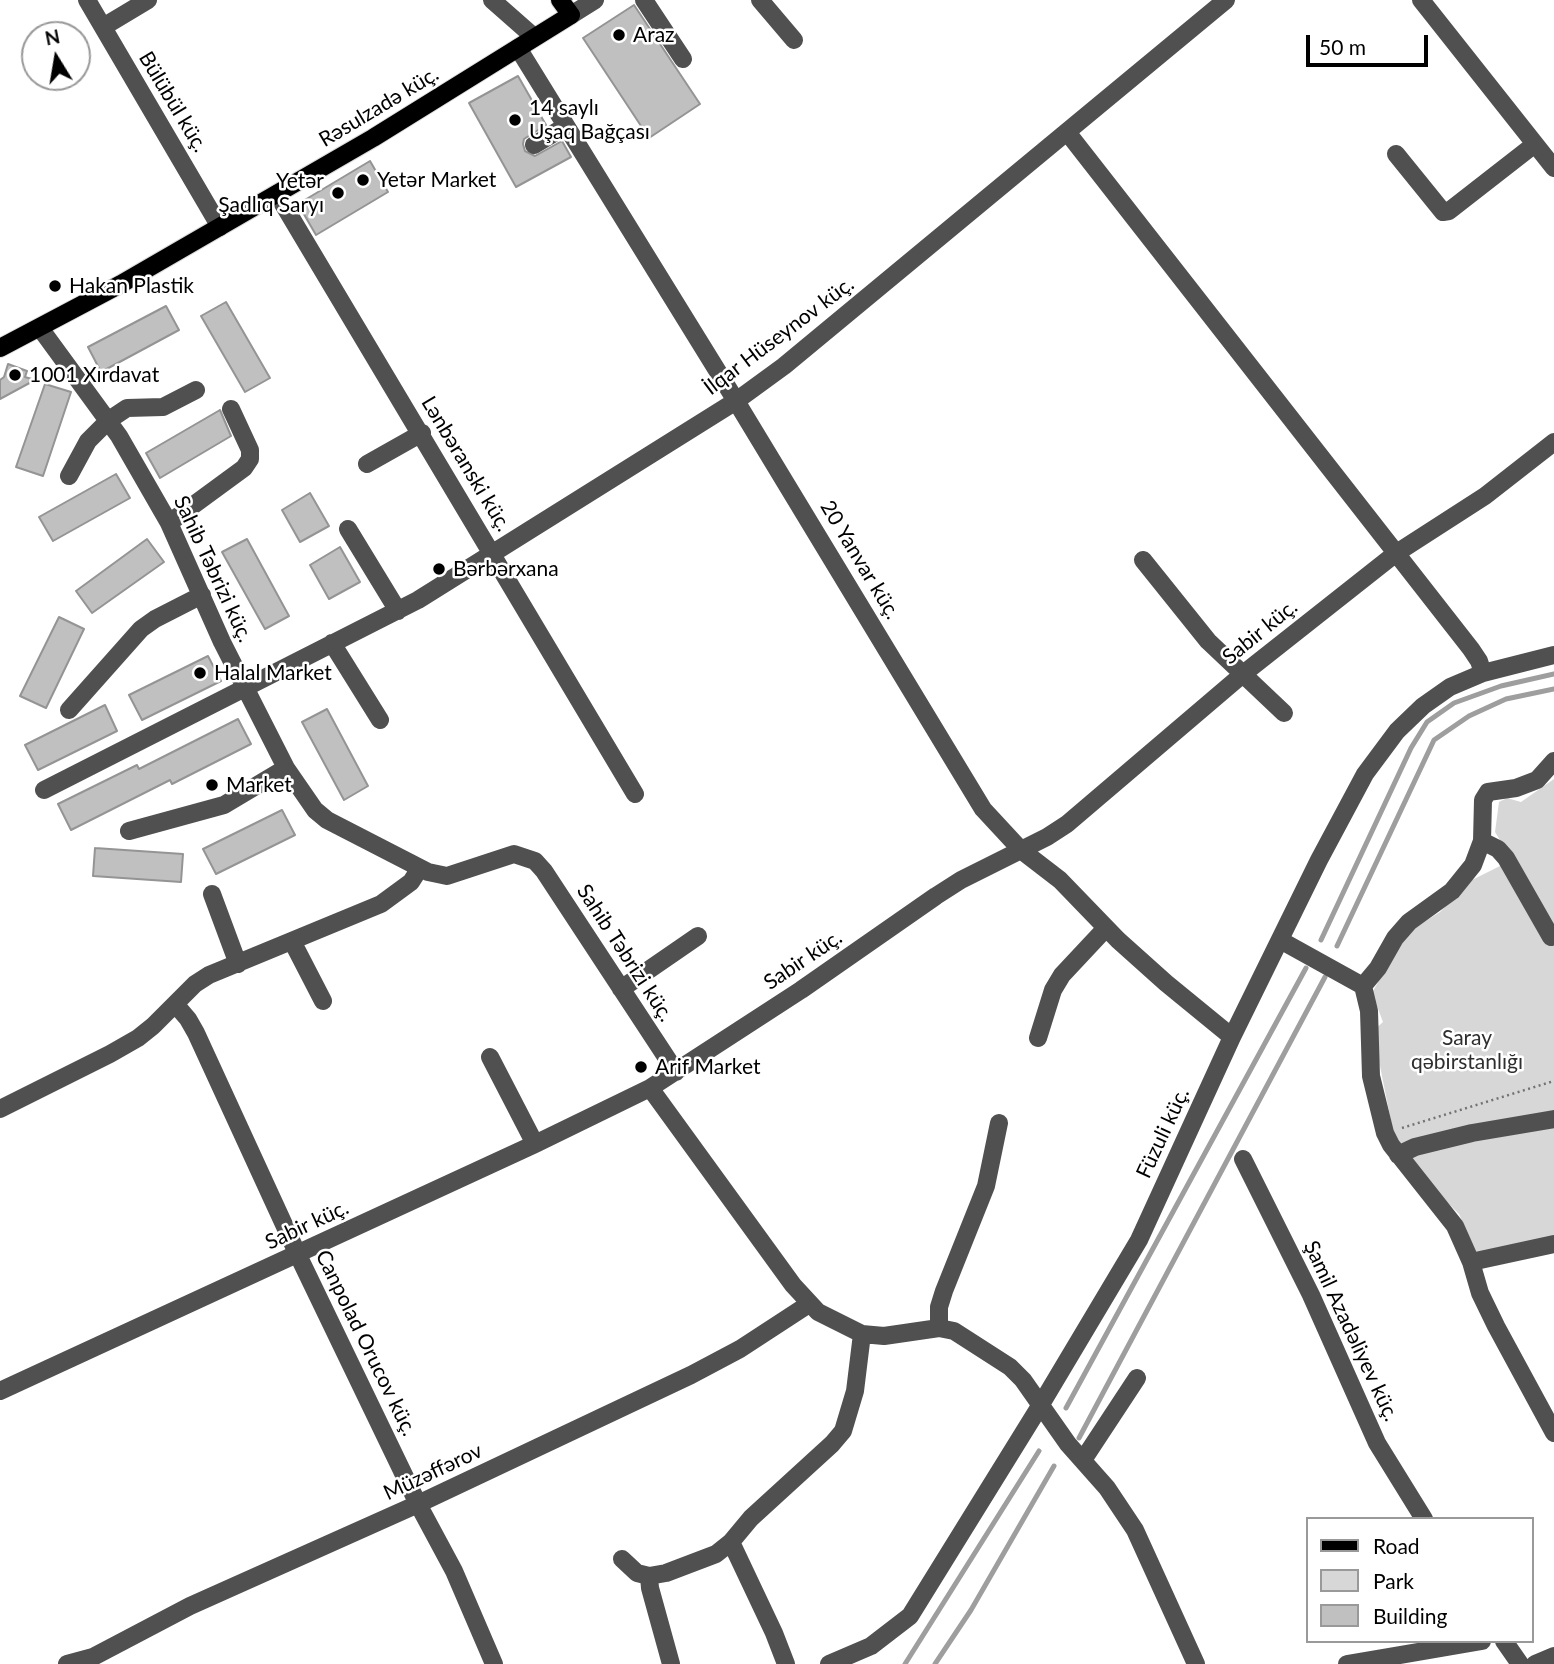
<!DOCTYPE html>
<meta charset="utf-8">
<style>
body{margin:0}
#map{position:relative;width:1554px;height:1664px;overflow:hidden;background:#fff;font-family:Lato,sans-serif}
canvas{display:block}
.legend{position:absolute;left:1306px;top:1517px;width:228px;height:126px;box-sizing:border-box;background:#fff;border:2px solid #999;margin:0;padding:9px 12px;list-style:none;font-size:21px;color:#000}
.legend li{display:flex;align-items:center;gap:14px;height:35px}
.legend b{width:35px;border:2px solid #999}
.north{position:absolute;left:21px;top:21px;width:70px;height:70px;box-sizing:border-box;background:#fff;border:2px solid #999;border-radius:50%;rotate:349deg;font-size:19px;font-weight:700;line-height:28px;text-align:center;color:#000}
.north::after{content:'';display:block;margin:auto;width:24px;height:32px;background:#000;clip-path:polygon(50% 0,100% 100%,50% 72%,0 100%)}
.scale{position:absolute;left:1306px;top:35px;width:122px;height:32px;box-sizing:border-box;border:4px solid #000;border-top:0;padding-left:9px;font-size:21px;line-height:24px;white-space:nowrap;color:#000;-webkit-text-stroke:5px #fff;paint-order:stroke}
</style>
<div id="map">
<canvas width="1554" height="1664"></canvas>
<ul class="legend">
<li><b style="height:9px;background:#000"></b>Road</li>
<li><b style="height:19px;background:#d7d7d7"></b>Park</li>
<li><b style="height:19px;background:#c0c0c0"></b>Building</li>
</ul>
<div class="north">N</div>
<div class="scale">50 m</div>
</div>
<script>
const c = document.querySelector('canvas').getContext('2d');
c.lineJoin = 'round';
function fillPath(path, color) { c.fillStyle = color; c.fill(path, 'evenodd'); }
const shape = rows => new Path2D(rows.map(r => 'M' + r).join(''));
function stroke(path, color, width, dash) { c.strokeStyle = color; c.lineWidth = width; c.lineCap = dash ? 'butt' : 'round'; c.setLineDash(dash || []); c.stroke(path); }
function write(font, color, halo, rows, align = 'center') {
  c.font = font + ' Lato,sans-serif'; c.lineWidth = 5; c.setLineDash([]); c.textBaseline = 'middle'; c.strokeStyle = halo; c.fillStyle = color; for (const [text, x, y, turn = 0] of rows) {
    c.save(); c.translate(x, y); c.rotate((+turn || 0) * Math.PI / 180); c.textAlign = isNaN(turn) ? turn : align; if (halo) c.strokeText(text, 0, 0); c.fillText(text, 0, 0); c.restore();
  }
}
const green = shape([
 [1554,779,1554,1237,1477,1254,1459,1214,1421,1176,1395,1141,1373,1031,1383,1022,1372,993,1405,934,1440,912,1472,880,1512,860,1495,832,1499,802,1507,798,1521,802]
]);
const stream = shape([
 [1321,940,1411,748,1427,722,1454,703,1501,686,1554,674],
 [1337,946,1434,740,1469,716,1506,699,1554,689],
 [1066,1408,1306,968],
 [1079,1438,1325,977],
 [905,1664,1039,1451],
 [935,1664,971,1610,1054,1466]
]);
const building = shape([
 [634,5,700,104,649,138,583,38,634,5],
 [518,76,546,125,524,139,523,144,525,151,535,156,562,141,571,157,516,187,469,103,518,76],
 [370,161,388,192,316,235,298,204,370,161],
 [226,302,270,378,245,392,201,316,226,302],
 [166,306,179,330,101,372,88,347,166,306],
 [8,364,27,371,25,377,35,380,0,399,0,380,4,377,8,364],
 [45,384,71,392,43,476,16,467,45,384],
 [220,410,231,436,160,478,146,453,220,410],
 [116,474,130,498,53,541,39,517,116,474],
 [310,493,329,526,300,542,282,510,310,493],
 [147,539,164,562,92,613,76,591,147,539],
 [247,539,289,616,265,629,222,552,247,539],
 [340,547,360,582,329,599,310,565,340,547],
 [59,617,84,629,46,708,20,696,59,617],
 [208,656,221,681,142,720,129,695,208,656],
 [105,705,117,731,38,770,25,745,105,705],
 [327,709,368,786,344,800,302,722,327,709],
 [238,719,251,744,172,784,170,780,71,830,58,804,137,765,139,769,238,719],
 [282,810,295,835,216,874,203,849,282,810],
 [95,848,183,854,181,882,93,876,95,848]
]);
const path = shape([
 [1402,1128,1554,1081]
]);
const minor = shape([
 [87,0,220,227],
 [492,0,534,37],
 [644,0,683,59],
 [760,0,794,40],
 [1421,0,1554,168],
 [571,15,595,0],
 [103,27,148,0],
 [518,48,736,401,983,809,1021,850,1060,880,1118,940,1166,983,1232,1037],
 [1067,132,1471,649,1479,661,1483,673],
 [534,145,566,126],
 [1396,154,1443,212,1449,211,1535,144],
 [277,194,635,794],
 [40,328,119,436,169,523,222,642,286,768,315,810,327,820,428,872,447,876,514,854,535,861,544,871,676,1072],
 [367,464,422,433],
 [69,476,88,441,109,420,127,408,163,407,196,390],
 [169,523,244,468,250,459,250,450,231,409],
 [348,529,398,611],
 [1143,560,1208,641,1284,713],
 [332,643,380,720],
 [69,710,141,629,155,619,202,595],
 [44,790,418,600,736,401,784,366,1226,0],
 [129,831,224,805,286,768],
 [1482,841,1498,849,1506,858,1551,937],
 [212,894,238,964],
 [1280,940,1363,986,1369,1011,1371,1076,1385,1133,1391,1145,1455,1226,1471,1262,1480,1293,1496,1326,1554,1433],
 [292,941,323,1001],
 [1363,986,1378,968,1395,938,1409,922,1452,891,1473,865,1482,841,1483,800,1488,792,1516,788,1537,780,1554,761],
 [621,989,698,936],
 [176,1005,188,1019,196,1033,298,1255,418,1504,454,1571,494,1664],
 [1038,1038,1053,990,1062,975,1106,928],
 [490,1057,535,1144],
 [650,1088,793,1285,818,1312,862,1334,884,1336,939,1328,954,1331,1010,1367,1023,1380,1068,1444,1107,1488,1135,1530,1196,1664],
 [0,1109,110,1054,138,1038,153,1026,195,984,209,975,381,904,411,882,420,868],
 [1398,1155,1415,1147,1472,1133,1554,1119],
 [1243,1159,1311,1295,1377,1443,1424,1519],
 [1471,1262,1554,1244],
 [939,1328,939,1307,944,1291,986,1186,999,1123],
 [0,1391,535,1144,650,1088,801,990,936,896,961,880,1047,837,1067,824,1243,674,1395,554,1485,496,1554,442],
 [1083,1460,1137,1378],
 [731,1542,774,1633,786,1664],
 [622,1559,637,1573,649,1576,666,1573,716,1554,731,1542,751,1518,832,1444,843,1431,855,1391,862,1334],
 [649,1576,650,1588,671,1664],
 [1504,1641,1520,1664],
 [67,1664,93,1657,190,1606,418,1504,691,1375,740,1349,809,1304],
 [829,1664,871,1646,910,1616,1040,1406,1139,1240,1232,1037,1319,860,1365,774,1397,731,1423,706,1450,687,1483,673,1554,655],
 [1347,1664,1482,1641],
 [1535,1664,1554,1656]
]);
const major = shape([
 [0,348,121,284,373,138,571,15,560,0]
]);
const markers = [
 [619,35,7,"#000"],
 [515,120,7,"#000"],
 [363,180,7,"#000"],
 [338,193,7,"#000"],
 [55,286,7,"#000"],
 [15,375,7,"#000"],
 [439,569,7,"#000"],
 [200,673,7,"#000"],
 [212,785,7,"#000"],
 [641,1067,7,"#000"]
];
const poiNames = [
 ["Araz",633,35],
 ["14 saylı",529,108],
 ["Uşaq Bağçası",529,132],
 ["Yetər Market",377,180],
 ["Yetər",324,181,"right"],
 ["Şadlıq Saryı",324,205,"right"],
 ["Hakan Plastik",69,286],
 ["1001 Xırdavat",29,375],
 ["Bərbərxana",453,569],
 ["Halal Market",214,673],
 ["Market",226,785],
 ["Arif Market",655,1067]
];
const streetNames = [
 ["Bülübül küç.",173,102,59],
 ["Rəsulzadə küç.",379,107,-31],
 ["İlqar Hüseynov küç.",779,336,-37],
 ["Lənbəranski küç.",466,464,59],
 ["20 Yanvar küç.",860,560,59],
 ["Sahib Təbrizi küç.",213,569,65],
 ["Sabir küç.",1260,632,-39],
 ["Sahib Təbrizi küç.",625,953,57],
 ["Sabir küç.",803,960,-34],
 ["Füzuli küç.",1163,1133,-65],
 ["Sabir küç.",307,1225,-25],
 ["Şamil Azadəliyev küç.",1351,1331,65],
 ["Canpolad Orucov küç.",366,1343,64],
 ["Müzəffərov",433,1472,-25]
];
const parkNames = [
 ["Saray",1467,1038],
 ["qəbirstanlığı",1467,1062]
];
fillPath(green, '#d7d7d7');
stroke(stream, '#9e9e9e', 5);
fillPath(building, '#c0c0c0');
stroke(building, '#949494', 2);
stroke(major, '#dbdbdb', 20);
stroke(path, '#727272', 2.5, [2, 3.5]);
stroke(minor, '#505050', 18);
stroke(major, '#000', 18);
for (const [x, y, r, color] of markers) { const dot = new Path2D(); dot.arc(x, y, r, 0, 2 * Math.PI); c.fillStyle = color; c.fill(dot); stroke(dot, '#fff', 2.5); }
write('21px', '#000', '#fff', poiNames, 'left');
write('21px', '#000', '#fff', streetNames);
write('21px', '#2e2e2e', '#fff', parkNames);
</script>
